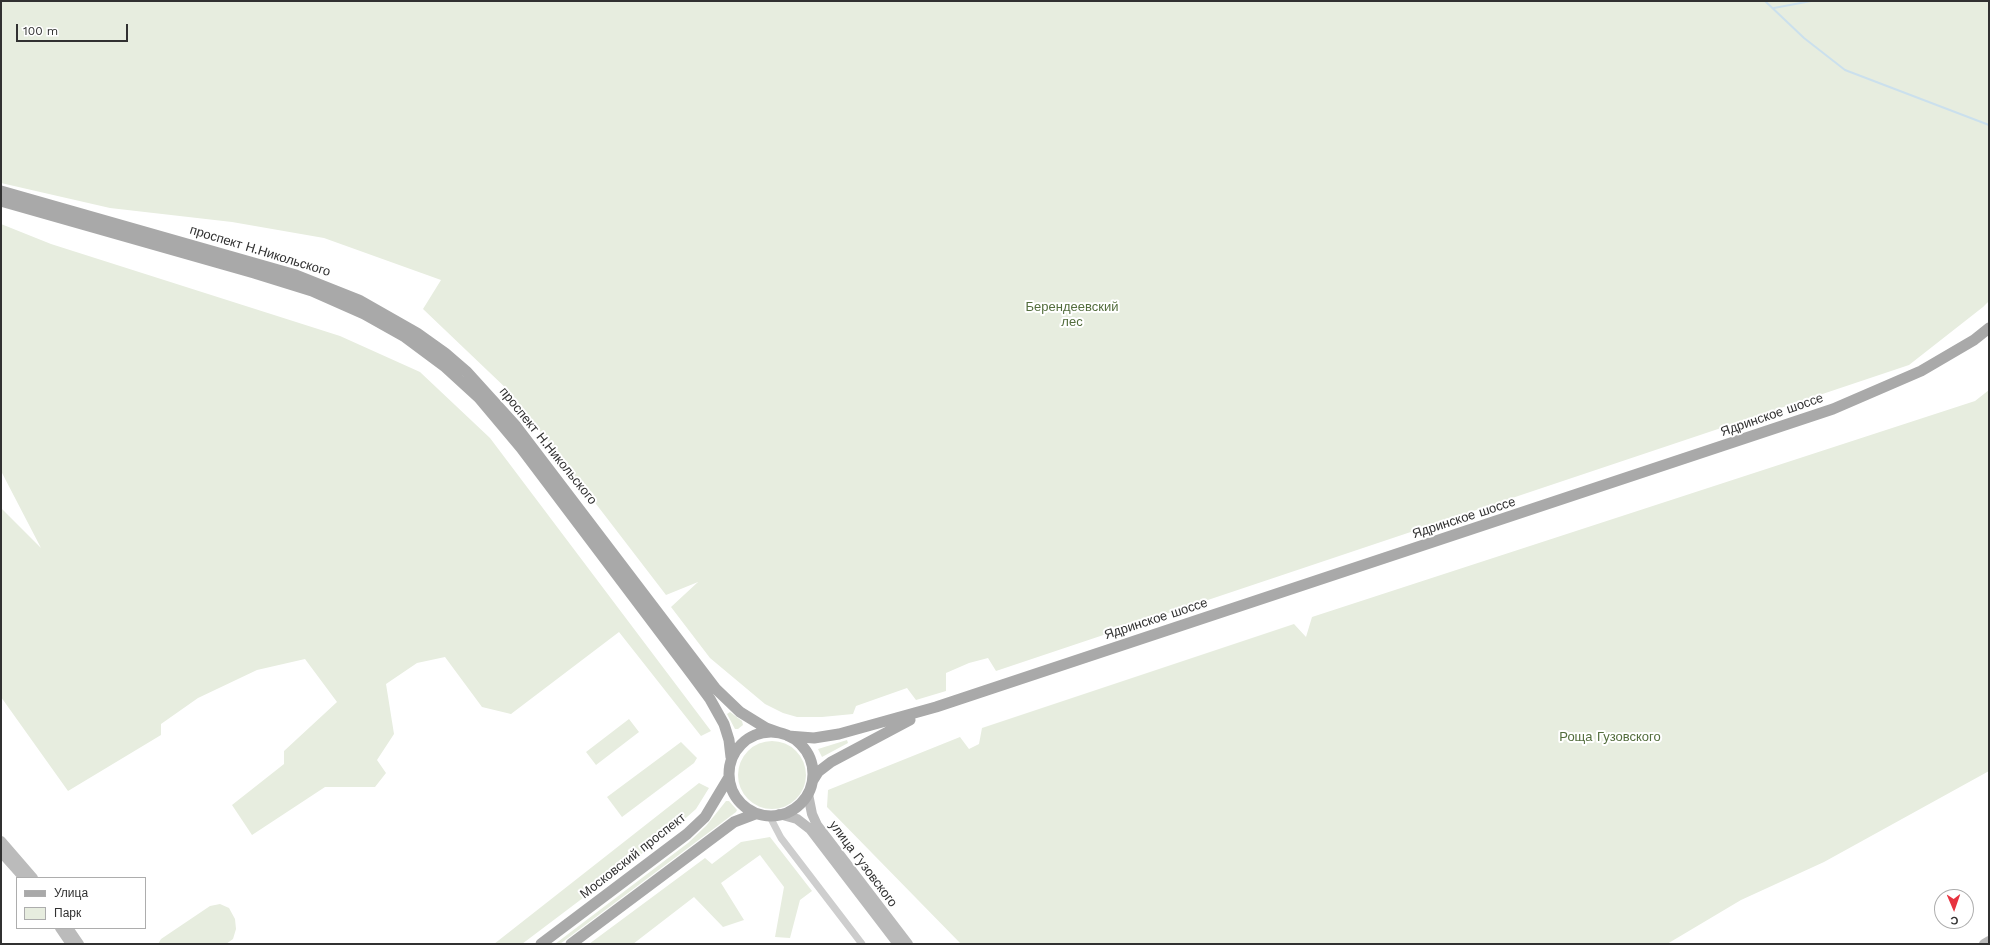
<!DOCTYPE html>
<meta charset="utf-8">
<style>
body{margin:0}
#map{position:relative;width:1990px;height:945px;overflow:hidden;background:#fff;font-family:"Work Sans",sans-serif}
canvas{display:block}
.frame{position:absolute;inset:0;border:2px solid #313131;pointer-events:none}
.legend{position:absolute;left:16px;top:877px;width:130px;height:52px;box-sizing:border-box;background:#fff;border:1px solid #adadad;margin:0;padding:5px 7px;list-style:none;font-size:12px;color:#313131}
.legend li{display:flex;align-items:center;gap:8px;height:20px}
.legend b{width:20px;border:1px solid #adadad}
.north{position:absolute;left:1934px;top:889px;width:40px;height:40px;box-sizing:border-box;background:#fff;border:1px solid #adadad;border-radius:50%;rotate:178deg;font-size:11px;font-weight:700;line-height:16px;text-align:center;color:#313131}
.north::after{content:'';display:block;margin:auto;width:14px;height:18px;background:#e7333f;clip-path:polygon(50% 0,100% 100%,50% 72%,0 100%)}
.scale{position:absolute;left:16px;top:24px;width:112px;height:18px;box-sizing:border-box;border:2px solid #313131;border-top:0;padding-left:5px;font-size:12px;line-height:14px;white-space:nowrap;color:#313131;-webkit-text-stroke:3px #fff;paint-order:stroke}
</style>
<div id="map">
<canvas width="1990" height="945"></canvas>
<div class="frame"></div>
<ul class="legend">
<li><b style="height:5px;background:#a9a9a9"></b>Улица</li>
<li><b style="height:11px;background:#e7eddf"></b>Парк</li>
</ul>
<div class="north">С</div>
<div class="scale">100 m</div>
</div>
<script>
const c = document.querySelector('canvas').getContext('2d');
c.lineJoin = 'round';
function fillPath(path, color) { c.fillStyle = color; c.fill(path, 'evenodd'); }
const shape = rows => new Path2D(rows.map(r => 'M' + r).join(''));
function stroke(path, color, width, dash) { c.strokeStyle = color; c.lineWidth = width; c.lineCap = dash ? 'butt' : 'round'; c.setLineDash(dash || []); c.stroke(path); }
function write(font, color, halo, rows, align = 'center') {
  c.font = font + ' "Work Sans",sans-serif'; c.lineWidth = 4; c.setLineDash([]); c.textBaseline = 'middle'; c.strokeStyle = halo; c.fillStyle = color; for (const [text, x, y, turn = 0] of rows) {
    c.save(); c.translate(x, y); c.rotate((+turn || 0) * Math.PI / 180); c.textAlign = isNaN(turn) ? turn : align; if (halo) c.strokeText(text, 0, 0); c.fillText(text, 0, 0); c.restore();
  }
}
const green = shape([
 [1,1,1989,1,1989,301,1983,307,1909,365,996,671,988,658,969,663,946,673,946,691,916,700,907,688,856,706,853,714,822,717,797,717,783,713,765,704,710,658,671,607,698,582,666,595,510,392,423,309,441,280,324,238,232,222,110,208,1,183],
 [1,224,51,244,340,336,420,372,490,438,711,731,701,736,619,632,511,714,482,707,445,657,417,663,386,684,394,734,377,760,386,773,375,787,325,787,252,835,232,805,284,764,284,751,337,702,305,659,257,670,198,698,161,724,161,735,68,791,1,697,1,508,41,548,1,471],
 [1989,390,1989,771,1824,862,1741,900,1667,944,961,944,827,807,828,790,960,737,969,749,979,744,982,728,1294,624,1306,637,1312,617,1975,401],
 [730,712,742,721,743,725,738,729,735,729,727,714],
 [629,719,639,732,596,765,586,752],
 [847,740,848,743,822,757,818,749],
 '738 775a34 34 0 1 1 68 0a34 34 0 1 1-68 0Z',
 [681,742,697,758,694,763,622,817,607,797],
 [699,783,709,788,696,809,669,833,522,944,494,944],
 [726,801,729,801,737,810,736,812,560,944,555,944,688,843,706,826],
 [770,837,812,891,800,900,790,938,775,937,784,887,760,855,721,883,744,920,723,927,694,897,633,944,589,944,705,858,712,864,741,842],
 [220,904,229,908,235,919,236,929,233,939,226,944,158,944,161,939,210,906]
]);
const stream = shape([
 [1765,1,1804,38,1845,70,1989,125],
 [1774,8,1811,1]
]);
const minor = shape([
 [769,815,781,838,862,944]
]);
const secondary = shape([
 [808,794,812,814,817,825,908,944],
 [779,814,797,819,810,829,898,944],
 [1,841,33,878],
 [1,852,24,878],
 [60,928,71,944],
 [68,928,79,944],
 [1984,944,1989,941]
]);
const primary = shape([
 [1,191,296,275,359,300,417,333,445,353,467,372,516,426,716,689,740,712,766,728,780,733],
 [1,201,254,273,312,291,364,314,405,337,444,366,479,398,521,448,693,676,710,699,724,724,729,740,731,757],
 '729 774a42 42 0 1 1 84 0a42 42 0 1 1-84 0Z',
 [788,736,814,738,839,734,936,707,1833,409,1921,371,1974,340,1989,328],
 [813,780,818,772,831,762,910,720],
 [541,944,687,834,705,817,729,777],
 [571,944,734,822,755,814]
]);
const streetNames = [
 ["проспект Н.Никольского",260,251,17],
 ["Ядринское шоссе",1772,415,-19],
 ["проспект Н.Никольского",548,446,51],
 ["Ядринское шоссе",1464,518,-18],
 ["Ядринское шоссе",1156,619,-18],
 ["Московский проспект",633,856,-38],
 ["улица Гузовского",863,864,53]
];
const parkNames = [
 ["Берендеевский",1072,307],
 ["лес",1072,322],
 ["Роща Гузовского",1610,737]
];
fillPath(green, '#e7eddf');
stroke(stream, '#cbe0ed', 2);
stroke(minor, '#cecece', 7);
stroke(secondary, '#bbb', 10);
stroke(primary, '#a9a9a9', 11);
write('13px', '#313131', '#fff', streetNames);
write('13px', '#536d3d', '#fff', parkNames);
</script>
